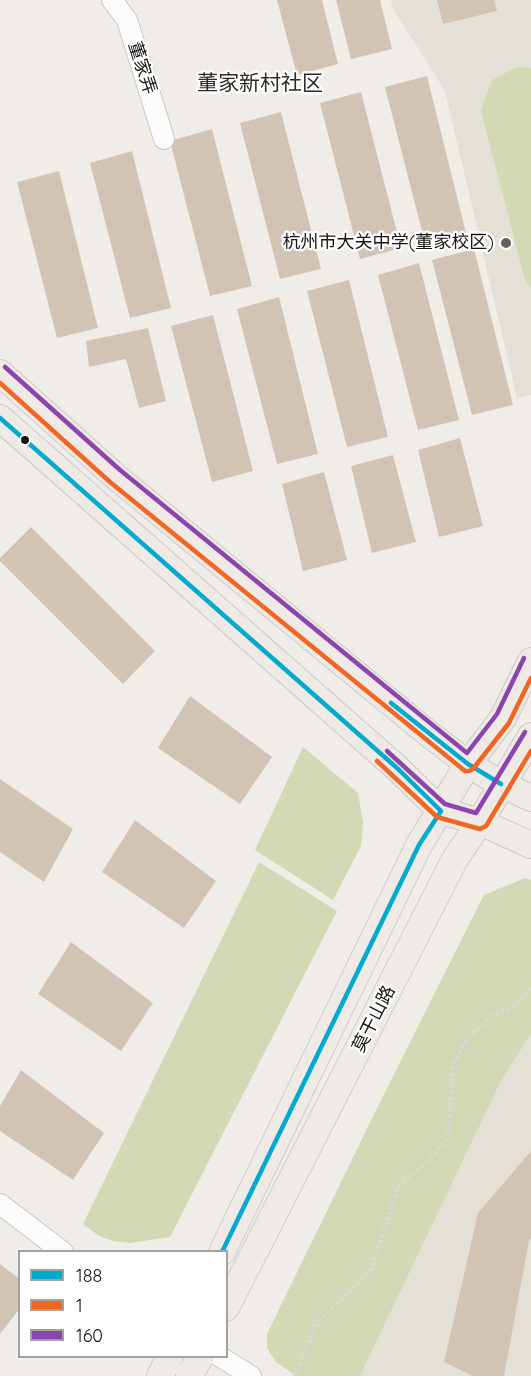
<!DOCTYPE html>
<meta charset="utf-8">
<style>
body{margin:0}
#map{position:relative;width:531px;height:1376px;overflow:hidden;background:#f0ede9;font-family:Quicksand,sans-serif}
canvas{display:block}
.legend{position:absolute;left:18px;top:1250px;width:210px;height:108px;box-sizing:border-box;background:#fff;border:2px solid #a3a2a1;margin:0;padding:8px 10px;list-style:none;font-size:18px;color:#181613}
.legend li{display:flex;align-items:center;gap:12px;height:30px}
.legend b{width:30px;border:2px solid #a3a2a1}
</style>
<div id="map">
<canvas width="531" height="1376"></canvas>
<ul class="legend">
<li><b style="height:8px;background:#00a9ce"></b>188</li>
<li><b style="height:8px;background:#f26522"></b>1</li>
<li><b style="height:8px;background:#8e44ad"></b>160</li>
</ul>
</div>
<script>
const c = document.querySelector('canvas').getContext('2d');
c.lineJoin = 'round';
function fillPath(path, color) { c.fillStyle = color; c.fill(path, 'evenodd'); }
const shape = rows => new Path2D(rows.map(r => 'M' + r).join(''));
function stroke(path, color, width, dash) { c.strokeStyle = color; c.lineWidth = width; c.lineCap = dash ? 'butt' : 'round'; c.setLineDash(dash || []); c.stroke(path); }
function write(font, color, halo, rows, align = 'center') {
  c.font = font + ' Quicksand,"Noto Sans SC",sans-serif'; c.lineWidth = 4.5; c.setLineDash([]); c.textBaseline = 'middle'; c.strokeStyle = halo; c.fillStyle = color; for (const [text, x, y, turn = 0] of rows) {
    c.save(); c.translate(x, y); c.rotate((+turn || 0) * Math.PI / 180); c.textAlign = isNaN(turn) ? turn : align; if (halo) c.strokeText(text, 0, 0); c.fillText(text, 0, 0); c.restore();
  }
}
const built = shape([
 [391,0,531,0,531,395,517,398,445,91,392,7],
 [531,1034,531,1376,360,1376,502,1079]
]);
const green = shape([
 [517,67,531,68,531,287,525,280,481,111,492,80],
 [303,747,358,793,363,822,361,846,333,900,255,850],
 [259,862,337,911,170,1237,130,1243,113,1241,99,1236,83,1224],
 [525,878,531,880,531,1034,502,1079,360,1376,296,1376,276,1362,267,1348,267,1334,381,1100,484,895]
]);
const building = shape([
 [277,0,322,0,338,64,297,75],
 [336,0,380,0,392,49,351,59],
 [437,0,494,0,497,11,443,24],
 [427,76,466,233,425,243,385,87],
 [361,92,401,248,360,259,320,103],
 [281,112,321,269,280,279,240,123],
 [212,129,252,286,210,296,170,141],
 [132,151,171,308,130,318,90,163],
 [59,171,98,328,57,338,17,182],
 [474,249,513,405,472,415,432,260],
 [419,263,459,420,418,430,378,275],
 [349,280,388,437,347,447,307,291],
 [279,297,318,454,277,464,237,309],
 [213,315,253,471,212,482,171,326],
 [148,328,166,401,139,408,126,359,89,367,86,341],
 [460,438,483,526,439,537,418,450],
 [393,455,416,542,372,553,351,466],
 [324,472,347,560,303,571,282,484],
 [31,527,155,651,123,684,0,561,0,558],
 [190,696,272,757,240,804,158,748],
 [0,779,73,829,44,882,0,852],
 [135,820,216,881,184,928,102,872],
 [71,942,153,1003,121,1051,38,994],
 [21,1070,104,1133,73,1180,0,1131,0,1106],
 [531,1151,531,1238,529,1240,504,1376,473,1376,444,1362,478,1213],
 [0,1264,20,1279,20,1308,0,1334]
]);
const path = shape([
 [294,1376,318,1321,370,1272,399,1185,426,1163,448,1139,453,1064,468,1038,492,1016,517,1004,531,986]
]);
const minor = shape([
 [112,0,127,20,164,139],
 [0,1204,63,1252],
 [219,1356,251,1376]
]);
const major = shape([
 [0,373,115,476,424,730,468,764,501,784,531,798],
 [0,418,397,768,441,811,480,822,531,845],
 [222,1252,419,845,468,764,503,718,531,661],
 [226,1308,455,859,480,822,531,736],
 [160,1376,170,1356],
 [189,1376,201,1356]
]);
const bus1 = shape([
 [0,418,397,768,441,811,419,845,222,1252],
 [391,703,468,764,501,784]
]);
const bus2 = shape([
 [0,383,110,482,465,771,469,771,473,769,509,723,531,678],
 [377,761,437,817,480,829,486,826,531,751]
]);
const bus3 = shape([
 [5,367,120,470,467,753,497,714,524,658],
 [387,751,445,804,476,813,525,732]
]);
const markers = [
 [506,243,6,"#64615e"],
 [25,440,5,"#181613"]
];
const streetNames = [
 ["董家弄",142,68,72],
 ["莫干山路",374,1019,-63]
];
const poiNames = [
 ["杭州市大关中学(董家校区)",494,243]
];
const quarterNames = [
 ["董家新村社区",260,84]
];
fillPath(built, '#e5e0d6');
fillPath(green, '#d3d9b4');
fillPath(building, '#d2c4b5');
stroke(minor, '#cac7c4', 22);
stroke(major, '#cbcac8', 28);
stroke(path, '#dad9d7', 4, [3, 3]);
stroke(minor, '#fdfcfc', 20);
stroke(major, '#efeae6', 26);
stroke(bus1, '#00a9ce', 4.5);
stroke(bus2, '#f26522', 4.5);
stroke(bus3, '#8e44ad', 4.5);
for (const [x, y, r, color] of markers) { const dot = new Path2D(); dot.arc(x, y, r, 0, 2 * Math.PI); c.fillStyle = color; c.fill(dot); stroke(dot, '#fff', 2); }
write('18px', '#181613', '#fff', streetNames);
write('18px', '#181613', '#fff', poiNames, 'right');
write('21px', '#2d2923', '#fff', quarterNames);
</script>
